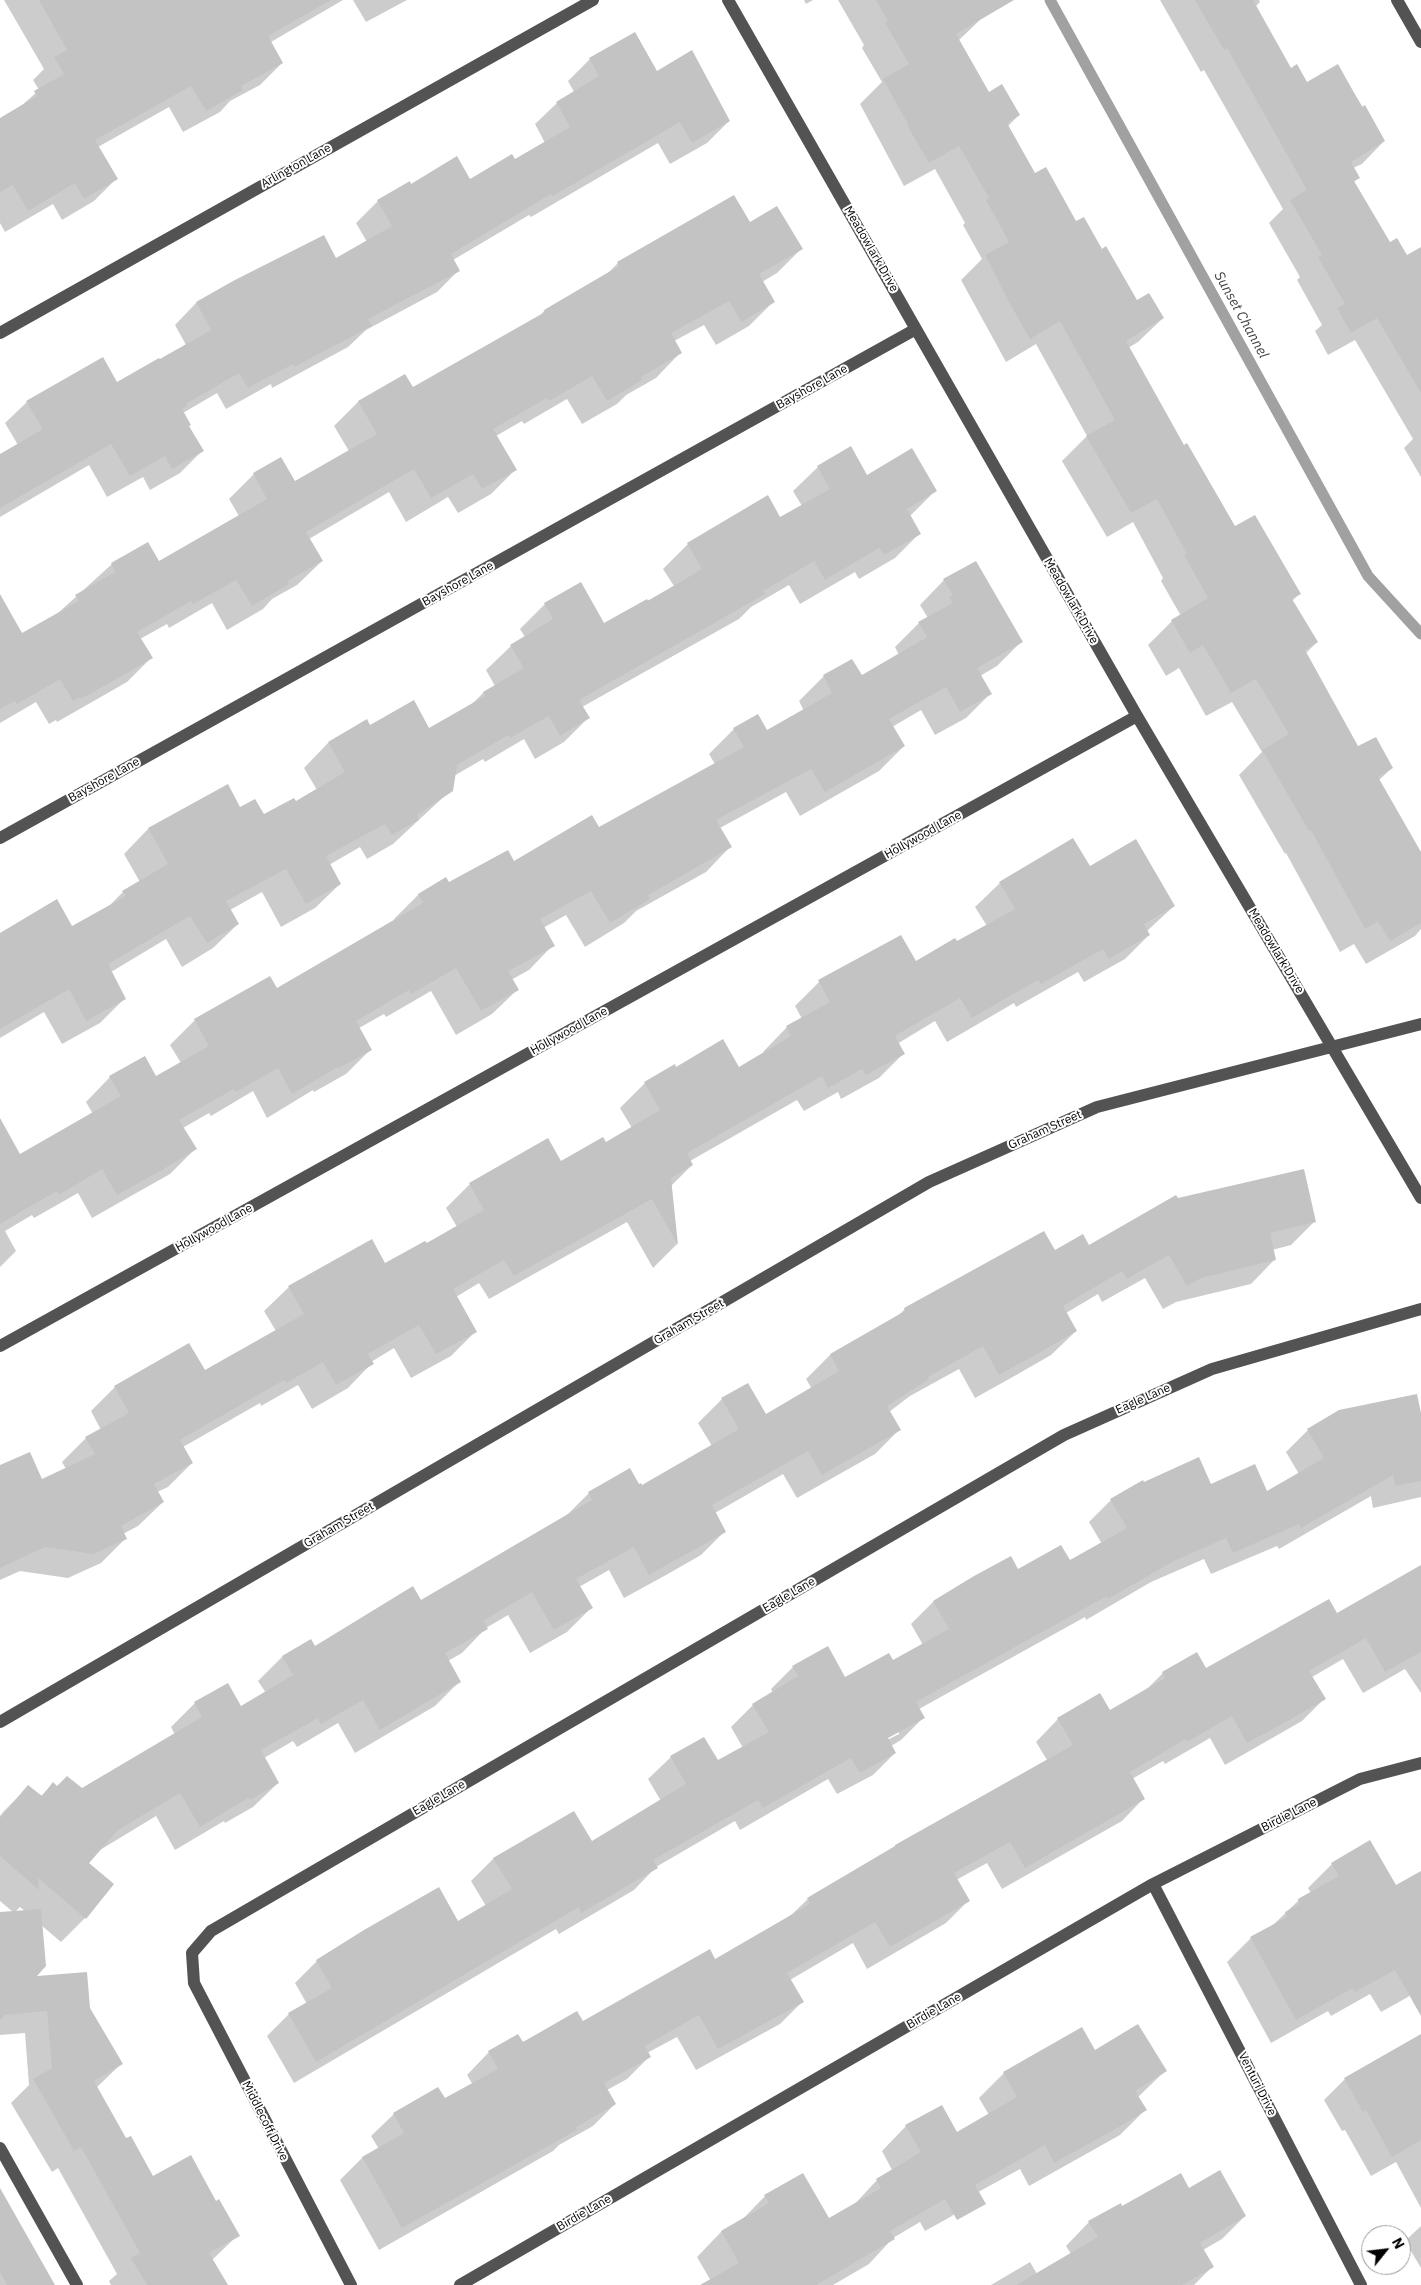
<!DOCTYPE html>
<style>
body{margin:0}
#map{position:relative;width:1421px;height:2285px;overflow:hidden;background:#fff;font-family:"IBM Plex Sans",sans-serif}
canvas{display:block}
.north{position:absolute;left:1361px;top:2225px;width:50px;height:50px;box-sizing:border-box;background:#fff;border:1px solid #999;border-radius:50%;rotate:61deg;font-size:14px;font-weight:700;line-height:20px;text-align:center;color:#000}
.north::after{content:'';display:block;margin:auto;width:18px;height:22px;background:#000;clip-path:polygon(50% 0,100% 100%,50% 72%,0 100%)}
</style>
<div id="map">
<canvas width="1421" height="2285"></canvas>
<div class="north">N</div>
</div>
<script>
const c = document.querySelector('canvas').getContext('2d');
c.lineJoin = 'round';
function fillPath(path, color) { c.fillStyle = color; c.fill(path, 'evenodd'); }
const shape = rows => new Path2D(rows.map(r => 'M' + r).join(''));
function stroke(path, color, width, dash) { c.strokeStyle = color; c.lineWidth = width; c.lineCap = dash ? 'butt' : 'round'; c.setLineDash(dash || []); c.stroke(path); }
function write(font, color, halo, rows, align = 'center') {
  c.font = font + ' "IBM Plex Sans",sans-serif'; c.lineWidth = 4; c.setLineDash([]); c.textBaseline = 'middle'; c.strokeStyle = halo; c.fillStyle = color; for (const [text, x, y, turn = 0] of rows) {
    c.save(); c.translate(x, y); c.rotate((+turn || 0) * Math.PI / 180); c.textAlign = isNaN(turn) ? turn : align; if (halo) c.strokeText(text, 0, 0); c.fillText(text, 0, 0); c.restore();
  }
}
const shadow = shape([
 [4,0,343,0,271,42,282,63,260,85,230,101,220,112,183,132,169,107,98,147,116,179,94,201,62,220,53,204,5,232,0,223,0,119,19,108,39,90,33,80,44,69],
 [353,0,407,0,366,22],
 [804,0,813,0,806,4],
 [838,0,972,0,982,18,958,41,989,94,1019,115,1007,127,1035,175,1101,251,1136,302,1163,318,1138,342,1128,348,1183,447,1234,528,1299,594,1292,601,1317,642,1306,653,1358,748,1392,768,1378,781,1421,854,1421,929,1415,936,1366,964,1354,944,1340,952,1286,853,1285,854,1239,775,1262,752,1232,702,1206,716,1179,668,1166,676,1148,645,1172,621,1181,616,1161,581,1163,578,1133,522,1107,537,1062,461,1087,436,1036,344,1006,362,961,280,982,259,963,225,965,223,935,169,904,186,860,104,882,82,862,48,864,45],
 [1160,0,1259,0,1260,2,1255,7,1290,70,1306,84,1337,66,1384,141,1362,164,1353,168,1358,178,1354,182,1390,244,1406,257,1421,248,1421,477,1404,448,1413,439,1355,340,1328,355,1315,331,1322,325,1297,280,1300,277,1269,223,1283,209,1204,70,1201,72],
 [590,59,656,73,729,121,707,143,670,164,658,143,531,217,529,215,453,260,459,270,437,292,366,330,348,347,272,388,271,384,226,409,217,393,183,413,188,427,202,451,180,473,150,490,143,477,107,497,89,465,0,517,0,455,18,445,5,423,27,402,117,383,186,345,175,325,196,303,335,260,367,242,356,223,378,201,410,185,470,180,515,160,545,143,535,124,557,103,574,92,568,81],
 [749,224,801,249,777,273,762,282,773,302,749,326,716,345,704,325,674,341,680,353,656,378,626,395,617,404,582,424,567,399,524,424,522,421,496,436,515,470,491,494,458,513,448,497,406,522,389,492,309,539,322,561,297,585,272,599,263,609,227,630,212,603,169,628,167,624,140,639,151,658,127,682,57,722,56,720,49,724,36,702,0,723,0,605,22,635,57,614,112,564,148,544,159,563,239,516,229,499,254,474,281,459,294,482,349,451,334,426,358,402,412,389,538,318,544,311,607,274,618,263],
 [818,467,935,491,910,516,919,534,895,558,859,579,855,572,800,604,789,585,751,607,739,619,582,707,588,718,564,742,535,759,524,739,485,762,483,759,454,776,451,790,393,844,367,859,360,847,329,865,340,884,315,908,281,927,262,892,230,910,238,924,213,948,182,967,166,939,111,972,125,998,100,1023,62,1044,44,1012,0,1038,0,934,71,928,107,908,123,892,140,882,124,854,148,829,227,786,240,809,263,816,296,803,317,790,304,768,328,743,367,721,370,727,429,730,470,706,483,693,495,686,486,670,511,646,525,637,520,629,545,604,604,625,674,586,663,569,688,544,780,519,802,506,793,491],
 [944,580,1021,642,997,666,980,676,990,694,966,718,935,735,921,710,892,727,904,746,879,771,800,816,786,792,720,828,730,847,706,872,636,911,624,923,585,947,566,915,543,928,553,945,529,970,511,980,517,990,492,1014,456,1035,431,991,386,1017,384,1014,359,1028,371,1049,346,1074,314,1092,313,1090,267,1118,253,1091,211,1116,209,1113,183,1128,195,1149,170,1174,92,1218,78,1193,34,1218,32,1215,5,1231,16,1251,0,1267,0,1149,20,1156,93,1114,86,1102,110,1077,156,1078,181,1063,170,1045,195,1020,276,990,395,921,394,919,419,894,514,863,598,828,715,764,709,754,734,729,766,732,804,711,799,701,824,676,861,676,899,655,895,647,919,623,928,618,920,605],
 [1089,868,1174,906,1147,931,1149,935,1125,959,1084,982,1078,972,1016,1007,1014,1003,947,1042,935,1021,897,1044,903,1054,879,1078,841,1099,838,1092,804,1111,797,1100,690,1161,692,1165,671,1186,677,1244,653,1268,627,1222,489,1299,479,1283,456,1297,475,1332,451,1356,411,1378,394,1348,371,1362,372,1363,348,1388,312,1409,298,1385,261,1406,260,1403,183,1447,192,1463,168,1487,157,1492,163,1502,138,1526,123,1534,125,1539,101,1563,68,1578,20,1571,0,1580,0,1467,41,1480,66,1469,62,1462,86,1438,101,1430,91,1411,115,1387,204,1372,276,1331,264,1311,289,1287,371,1241,385,1265,457,1227,446,1208,470,1184,560,1163,605,1143,632,1128,620,1108,645,1083,674,1066,676,1068,738,1068,764,1053,763,1052,787,1027,802,1019,795,1006,819,982,901,937,916,962,987,926,975,907,1000,883],
 [1177,1200,1315,1221,1291,1245,1272,1250,1275,1259,1251,1284,1176,1302,1163,1309,1145,1278,1102,1302,1098,1294,1066,1313,1076,1331,1051,1355,1018,1374,975,1398,959,1369,910,1396,889,1412,899,1430,875,1454,797,1498,783,1474,715,1513,725,1531,701,1555,666,1575,624,1598,609,1570,579,1587,591,1608,567,1632,530,1653,508,1615,486,1628,462,1653,448,1661,459,1682,435,1706,355,1753,338,1723,297,1747,293,1741,264,1758,278,1783,253,1807,225,1823,224,1821,175,1850,156,1816,100,1850,88,1864,113,1885,85,1918,61,1942,41,1925,34,1977,89,2009,121,2064,96,2088,126,2140,152,2178,216,2203,238,2235,212,2260,226,2285,111,2285,109,2281,117,2274,58,2168,52,2172,11,2103,29,2085,25,2033,0,2035,0,1913,13,1912,0,1901,0,1816,4,1811,28,1787,40,1797,53,1784,57,1788,81,1790,175,1735,171,1727,195,1703,240,1708,266,1693,258,1681,282,1657,315,1648,420,1601,565,1517,589,1493,642,1487,712,1446,698,1423,722,1399,765,1416,812,1389,806,1379,830,1355,897,1317,905,1309,1055,1251,1089,1246],
 [20,1907,25,1911,15,1912],
 [1421,1418,1421,1497,1373,1508,1371,1496,1279,1549,1277,1546,1211,1574,1204,1559,1151,1582,1086,1620,1085,1617,919,1709,923,1718,901,1740,891,1746,895,1753,873,1775,837,1794,828,1779,740,1830,735,1821,656,1867,634,1890,559,1934,556,1929,294,2083,267,2036,289,2014,307,2004,295,1983,317,1961,365,1931,457,1922,486,1906,471,1881,493,1859,574,1813,591,1843,661,1801,648,1779,671,1757,703,1739,717,1762,743,1748,731,1727,753,1705,773,1693,771,1689,793,1667,844,1679,893,1662,923,1645,911,1624,933,1602,975,1577,1069,1562,1102,1544,1089,1522,1111,1500,1143,1484,1210,1485,1267,1493,1299,1474,1286,1452,1308,1430],
 [899,1731,899,1734,883,1742,882,1740],
 [1421,1579,1421,1693,1405,1669,1363,1693,1343,1659,1312,1677,1324,1699,1302,1721,1225,1765,1210,1738,1165,1764,1163,1761,1132,1779,1144,1798,1122,1821,1002,1889,987,1863,956,1880,968,1901,946,1923,867,1969,853,1943,790,1980,802,2002,780,2024,696,2070,677,2037,647,2053,649,2057,627,2079,607,2090,615,2104,593,2126,559,2145,553,2151,379,2250,340,2180,362,2158,379,2149,371,2136,394,2114,444,2100,473,2085,467,2075,489,2052,583,2023,715,1960,789,1917,808,1899,1047,1760,1036,1742,1058,1719,1110,1712,1144,1692,1163,1673,1205,1670],
 [1332,1864,1395,1887,1421,1873,1421,1984,1408,1997,1381,2012,1370,1994,1331,2016,1328,2011,1271,2043,1227,1962,1251,1938,1271,1927,1299,1900,1311,1893,1308,1888],
 [1082,2029,1095,2051,1165,2071,1137,2098,1145,2110,1120,2135,1029,2186,1020,2169,973,2195,952,2216,925,2231,920,2222,893,2238,869,2264,833,2285,703,2285,711,2281,697,2257,721,2232,741,2221,765,2196,829,2220,853,2206,877,2180,892,2170,882,2151,906,2126,957,2133,989,2115,979,2098,1004,2073],
 [1421,2045,1421,2208,1396,2162,1371,2176,1345,2130,1342,2131,1324,2100,1345,2079],
 [1188,2189,1245,2216,1222,2239,1203,2250,1212,2267,1194,2285,991,2285,1030,2262,1037,2274,1071,2254,1066,2246,1089,2222,1122,2207],
 [0,2191,54,2285,0,2285],
 [1421,2226,1421,2268,1405,2241]
]);
const stream = shape([
 [1050,0,1368,576,1421,634]
]);
const building = shape([
 [39,0,331,0,268,36,283,63,241,86,243,90,206,111,191,86,95,140,118,179,84,199,75,183,28,211,13,185,0,192,0,118,37,96,34,91,64,74,54,57,67,50],
 [876,0,1014,0,956,34,989,92,1002,84,1020,115,1007,123,1035,173,1046,167,1076,221,1084,217,1102,249,1106,246,1137,300,1149,293,1164,318,1126,341,1184,445,1187,443,1235,526,1255,515,1301,594,1292,599,1318,642,1305,650,1358,746,1376,737,1393,768,1378,777,1421,852,1421,923,1390,941,1378,921,1365,929,1311,830,1309,831,1262,750,1289,734,1256,679,1231,693,1203,645,1190,653,1171,620,1208,598,1184,555,1187,554,1157,499,1131,513,1086,436,1115,420,1060,321,1030,339,1009,302,985,255,1009,242,986,200,989,198,959,146,929,163,908,127,909,126,883,79,909,64,885,23,888,21],
 [1195,0,1253,0,1291,68,1297,64,1307,82,1338,64,1362,107,1365,105,1385,141,1351,162,1360,178,1354,181,1390,242,1397,238,1407,255,1421,247,1421,393,1377,318,1351,333,1337,308,1345,304,1318,257,1322,255,1290,200,1307,190,1227,48,1224,50],
 [635,32,657,71,692,50,730,121,692,143,680,122,553,196,551,194,451,254,460,271,368,319,372,326,294,367,293,364,248,388,239,373,186,404,187,406,182,409,191,425,189,426,204,451,172,469,165,456,130,476,111,444,0,508,0,454,43,429,26,401,103,357,117,382,159,358,160,359,211,330,196,302,233,281,324,235,336,258,392,226,377,200,410,181,411,184,457,156,470,179,512,154,515,159,570,127,556,102,599,76,589,58],
 [734,195,750,222,777,206,803,249,759,274,775,302,741,322,729,301,671,333,682,353,641,377,642,380,607,401,592,376,549,401,547,398,493,429,517,470,482,489,473,474,431,498,414,469,306,532,323,561,287,581,289,584,252,606,236,580,193,604,191,601,137,632,153,658,81,699,80,697,73,701,60,679,17,704,15,701,0,709,0,594,22,633,79,601,75,595,115,572,111,563,148,542,159,561,267,499,253,473,281,457,295,481,377,434,358,401,405,374,413,387,545,312,544,310,619,266,617,262],
 [851,446,867,475,912,448,937,491,907,509,921,534,884,555,879,548,825,580,814,561,763,591,765,594,579,700,590,718,560,736,549,716,510,738,508,735,457,765,453,791,417,815,419,820,392,835,385,824,326,856,341,884,306,904,286,869,226,901,239,924,207,943,190,916,108,964,126,999,86,1021,69,989,0,1029,0,933,57,899,72,926,126,896,122,891,168,864,148,828,228,784,240,807,255,799,264,814,294,798,296,801,345,772,328,742,367,719,370,725,414,700,429,728,485,696,483,692,524,668,510,645,553,619,544,603,581,582,604,623,647,599,648,601,702,569,687,543,768,495,780,517,830,489,817,466],
 [976,561,1023,642,977,668,992,694,960,712,946,687,889,719,905,746,825,792,811,769,716,820,732,847,648,895,650,899,610,923,591,891,540,919,555,946,508,971,519,990,481,1011,456,968,411,994,409,990,356,1021,372,1050,339,1068,338,1067,292,1094,278,1068,236,1092,234,1089,179,1120,197,1149,162,1170,117,1195,102,1169,59,1195,57,1191,0,1224,0,1118,20,1154,121,1096,109,1076,145,1056,156,1076,209,1046,194,1019,270,976,277,988,423,903,418,894,446,877,449,882,508,850,514,861,592,815,599,827,744,747,733,728,758,714,767,730,832,693,823,675,852,659,862,675,927,637,918,622,953,603,949,597,953,595,943,579],
 [1073,838,1090,866,1136,839,1175,906,1144,924,1150,935,1109,959,1103,949,1041,984,1038,980,972,1018,960,998,895,1036,905,1054,866,1075,862,1069,828,1088,822,1076,687,1153,693,1165,671,1178,678,1245,652,1199,514,1276,504,1260,453,1289,477,1332,436,1354,419,1325,368,1354,374,1364,336,1385,323,1362,286,1383,284,1380,180,1440,193,1463,154,1484,164,1502,121,1526,127,1539,93,1554,45,1547,0,1568,0,1465,30,1452,42,1479,95,1454,85,1437,129,1413,114,1386,189,1343,205,1370,304,1314,288,1286,372,1239,385,1263,425,1241,427,1243,484,1210,469,1183,548,1138,561,1161,603,1137,606,1142,660,1110,644,1082,675,1064,676,1067,723,1039,739,1067,791,1036,786,1026,830,1002,818,980,901,935,916,961,955,938,957,941,1015,909,999,882],
 [1304,1169,1316,1222,1270,1233,1276,1260,1201,1278,1187,1286,1169,1255,1127,1279,1122,1271,1063,1306,1077,1331,1044,1350,999,1375,983,1346,928,1377,929,1379,887,1406,901,1430,822,1475,808,1451,712,1505,726,1532,692,1551,649,1575,634,1547,576,1579,593,1608,554,1630,532,1592,483,1621,488,1629,445,1653,461,1682,417,1708,380,1730,363,1700,321,1724,318,1718,261,1750,279,1783,250,1800,248,1798,200,1827,180,1793,118,1830,89,1863,114,1884,86,1919,38,1878,39,1890,0,1856,0,1818,28,1785,42,1796,53,1782,57,1786,67,1776,82,1788,202,1717,194,1702,228,1683,241,1706,293,1675,282,1656,311,1639,315,1646,413,1586,421,1600,592,1500,588,1492,630,1468,639,1484,641,1483,642,1485,739,1429,721,1398,748,1383,766,1414,839,1371,830,1354,905,1311,904,1308,1044,1231,1055,1250,1083,1234,1089,1245,1176,1195,1178,1198],
 [1417,1394,1421,1413,1421,1481,1395,1486,1393,1475,1301,1528,1299,1524,1233,1553,1226,1538,1174,1561,1108,1599,1107,1596,916,1702,925,1718,888,1738,896,1753,860,1773,851,1758,763,1808,758,1800,653,1860,658,1868,581,1913,579,1907,316,2062,288,2013,332,1988,316,1960,364,1930,439,1887,458,1921,512,1889,493,1858,574,1811,592,1841,686,1784,670,1756,704,1737,718,1760,769,1732,752,1704,798,1676,792,1666,828,1646,845,1677,889,1653,893,1660,949,1629,933,1601,974,1576,1011,1556,1018,1569,1061,1545,1070,1560,1127,1528,1110,1499,1143,1480,1144,1482,1199,1457,1211,1484,1255,1464,1267,1491,1324,1458,1307,1429,1339,1410],
 [1421,1565,1421,1652,1385,1672,1366,1638,1309,1671,1326,1699,1293,1718,1247,1743,1232,1716,1187,1742,1186,1739,1130,1772,1145,1799,1025,1868,1010,1842,954,1873,970,1901,890,1947,875,1922,787,1973,804,2002,718,2049,699,2015,645,2046,651,2057,604,2083,616,2104,576,2127,577,2130,402,2228,362,2157,404,2133,393,2113,438,2087,445,2098,498,2069,488,2051,518,2034,523,2042,577,2011,583,2021,710,1949,715,1959,810,1904,807,1898,895,1846,895,1845,1073,1745,1057,1718,1100,1693,1110,1710,1165,1678,1162,1672,1197,1652,1206,1668,1329,1599,1337,1613],
 [1370,1840,1396,1885,1421,1871,1421,2016,1395,1970,1355,1992,1353,1988,1296,2020,1250,1937,1287,1917,1285,1912,1299,1904,1298,1899,1339,1876,1331,1863],
 [41,1909,46,1966,37,1976,87,1972,90,2008,123,2064,94,2081,126,2138,131,2136,153,2176,191,2155,216,2201,219,2199,240,2236,209,2253,228,2285,147,2285,131,2258,140,2253,81,2147,74,2151,33,2079,52,2068,47,2011,5,2015,0,2020,0,1912],
 [1138,2024,1167,2071,1135,2091,1147,2110,1119,2127,1054,2163,1045,2145,975,2185,986,2204,957,2220,945,2199,890,2231,895,2239,816,2285,700,2285,739,2263,721,2231,769,2203,764,2195,803,2173,829,2218,881,2188,876,2179,921,2152,905,2125,942,2105,957,2132,1017,2097,1003,2072,1082,2027,1095,2050],
 [1421,2034,1421,2140,1392,2157,1366,2110,1363,2112,1344,2078],
 [1220,2170,1246,2216,1200,2243,1214,2267,1182,2285,1016,2285,1098,2237,1088,2221,1121,2203,1122,2206,1181,2173,1189,2188],
 [0,2188,55,2285,7,2285,0,2272]
]);
const minor = shape([
 [728,0,1137,716,1421,1198],
 [1397,0,1421,42],
 [0,333,593,0],
 [0,838,916,329],
 [0,1346,1137,716],
 [0,1722,929,1182,1097,1107,1421,1024],
 [1153,1884,1361,2285],
 [0,2148,77,2285],
 [351,2285,194,1983,192,1953,211,1931,1064,1435,1212,1369,1421,1309],
 [460,2285,1153,1884,1360,1779,1421,1763]
]);
const streetNames = [
 ["Arlington Lane",296,166,-29],
 ["Meadowlark Drive",871,249,60],
 ["Bayshore Lane",812,387,-29],
 ["Bayshore Lane",458,584,-29],
 ["Meadowlark Drive",1071,601,60],
 ["Bayshore Lane",104,780,-29],
 ["Hollywood Lane",923,835,-29],
 ["Meadowlark Drive",1276,951,59],
 ["Hollywood Lane",569,1031,-29],
 ["Graham Street",1045,1130,-24],
 ["Hollywood Lane",214,1228,-29],
 ["Graham Street",689,1322,-30],
 ["Eagle Lane",1143,1399,-24],
 ["Graham Street",339,1525,-30],
 ["Eagle Lane",789,1595,-30],
 ["Eagle Lane",439,1798,-30],
 ["Birdie Lane",1289,1815,-27],
 ["Birdie Lane",934,2011,-30],
 ["Venturi Drive",1257,2084,63],
 ["Middlecoff Drive",265,2121,63],
 ["Birdie Lane",584,2213,-30]
];
const waterNames = [
 ["Sunset Channel",1241,315,61]
];
fillPath(shadow, '#0003');
stroke(stream, '#a1a1a1', 11);
fillPath(building, '#c3c3c3');
stroke(minor, '#535353', 12);
write('12px', '#000', '#fff', streetNames);
write('italic 14px', '#424242', '#fff', waterNames);
</script>
